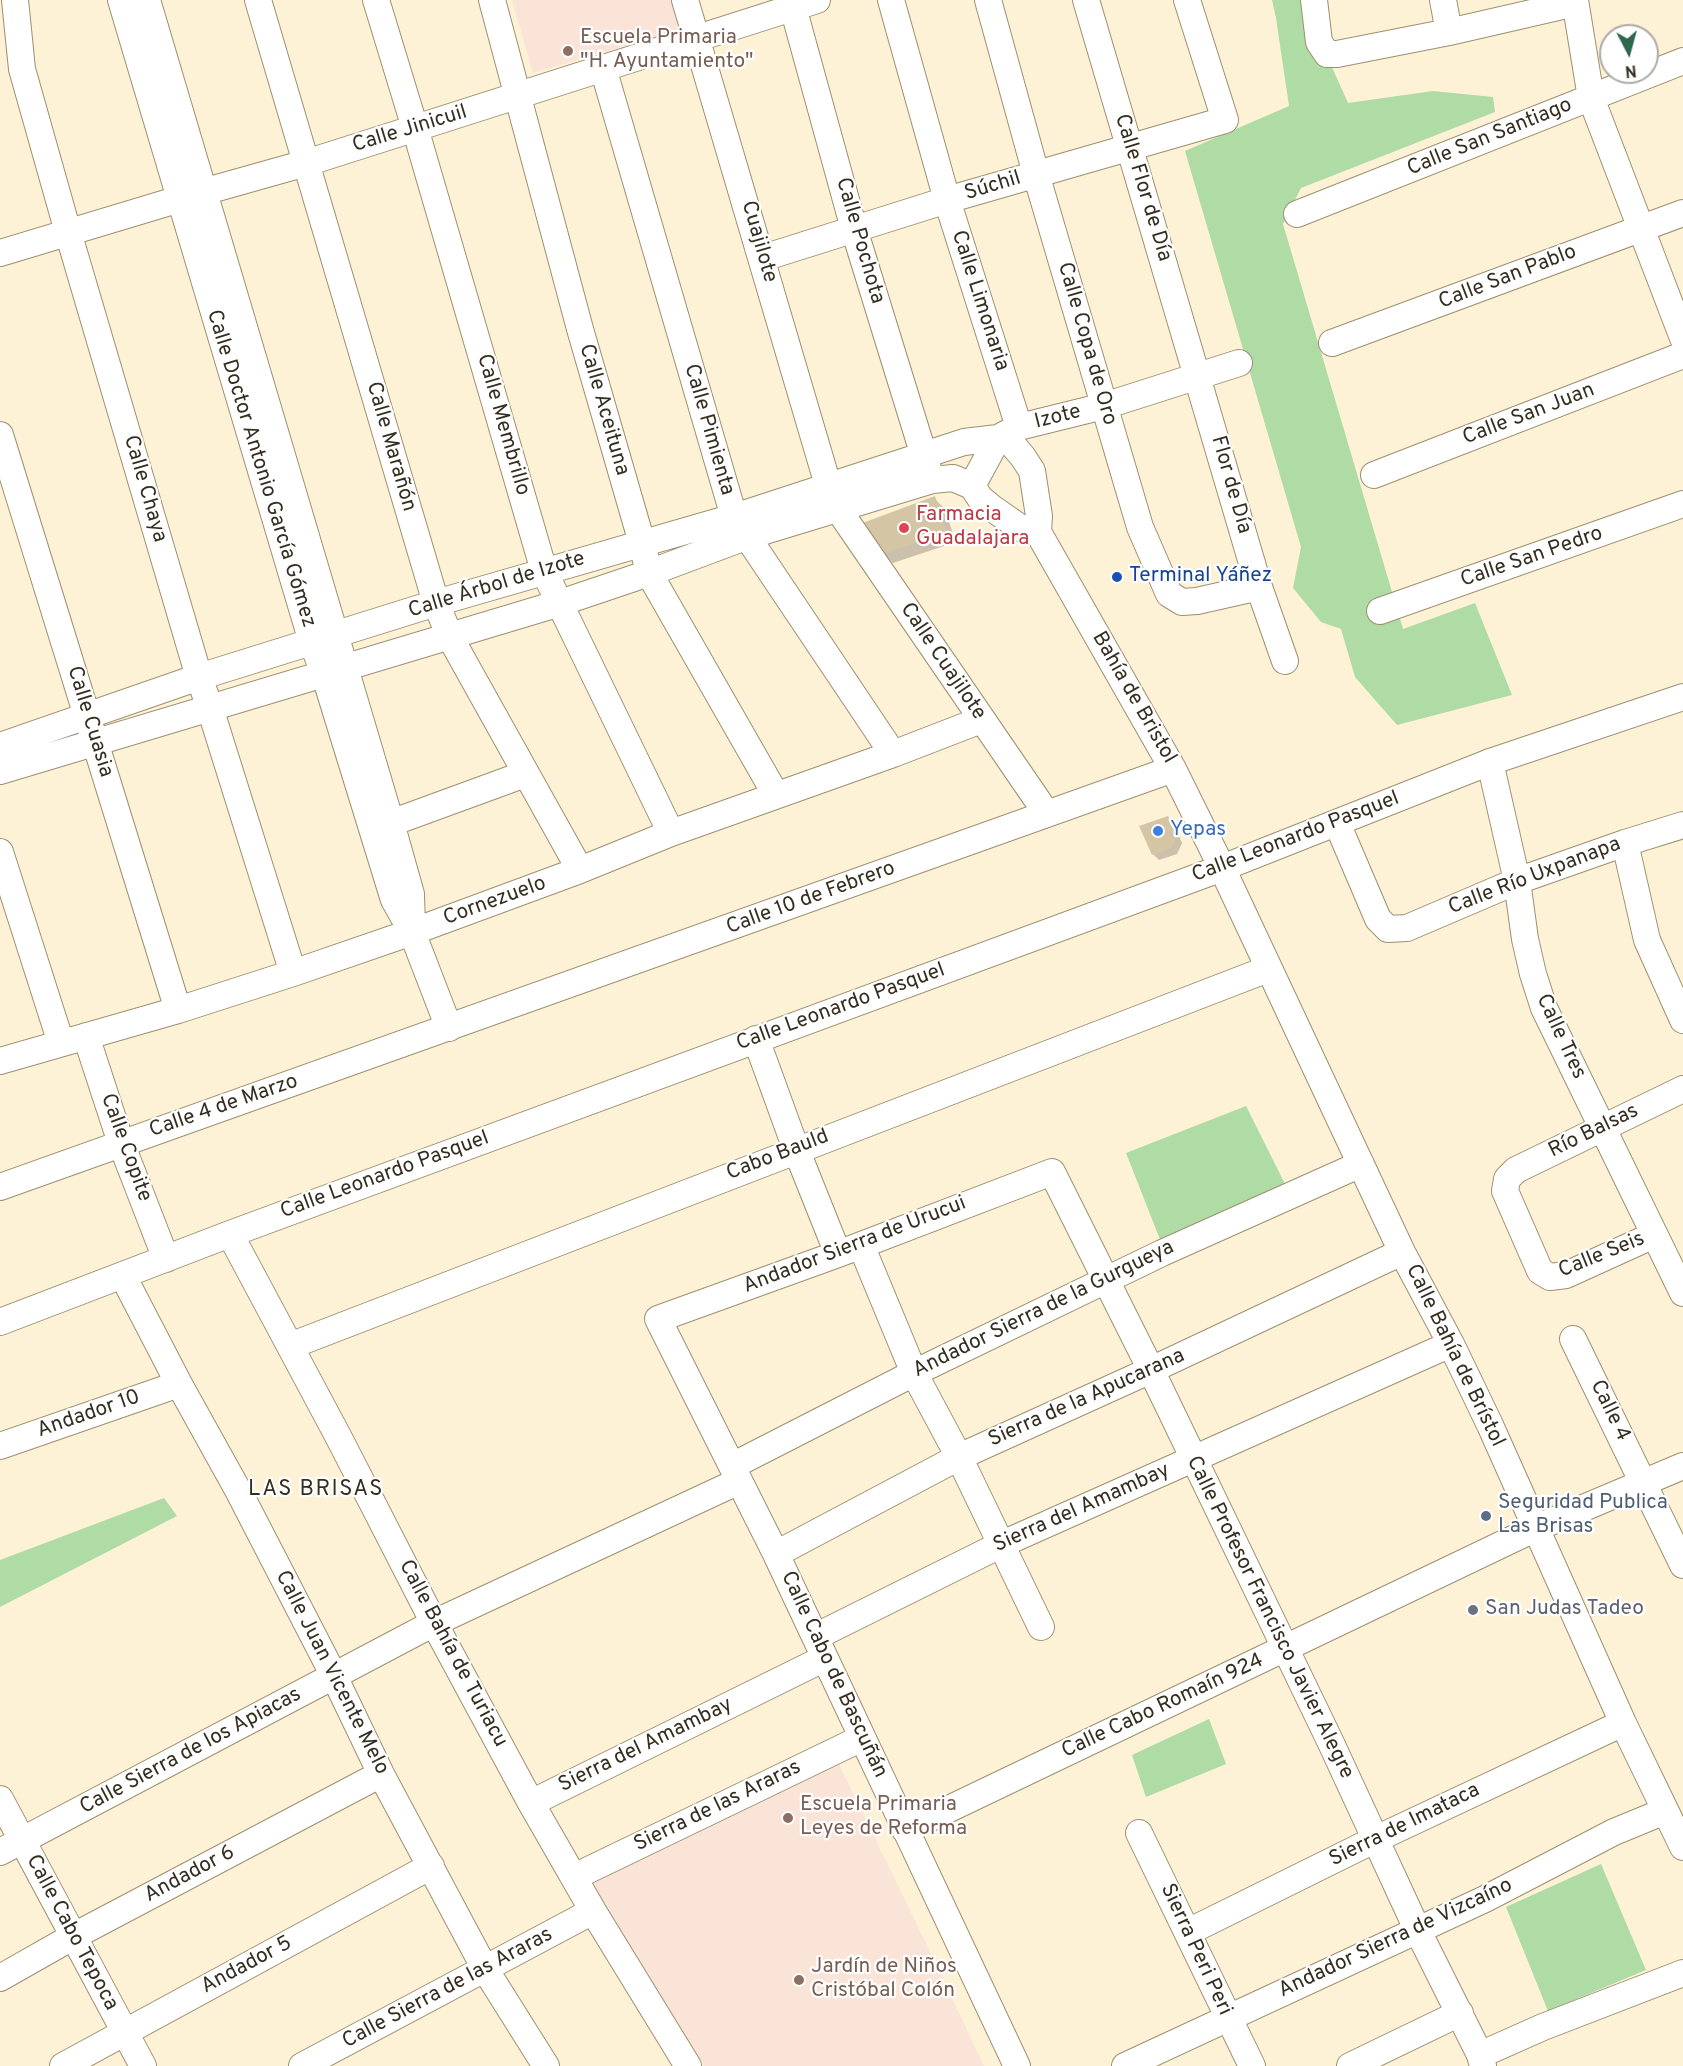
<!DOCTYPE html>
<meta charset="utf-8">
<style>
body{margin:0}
#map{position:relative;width:1683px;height:2066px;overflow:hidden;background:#fdf1d6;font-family:Overpass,sans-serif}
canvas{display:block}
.north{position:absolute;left:1599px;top:24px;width:60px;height:60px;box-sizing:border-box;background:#fff;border:2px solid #aeaba6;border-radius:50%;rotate:174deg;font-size:16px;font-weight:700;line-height:24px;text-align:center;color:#342e21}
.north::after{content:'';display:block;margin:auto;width:21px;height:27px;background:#2f664e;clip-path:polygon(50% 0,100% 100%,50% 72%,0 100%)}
</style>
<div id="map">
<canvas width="1683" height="2066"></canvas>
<div class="north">N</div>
</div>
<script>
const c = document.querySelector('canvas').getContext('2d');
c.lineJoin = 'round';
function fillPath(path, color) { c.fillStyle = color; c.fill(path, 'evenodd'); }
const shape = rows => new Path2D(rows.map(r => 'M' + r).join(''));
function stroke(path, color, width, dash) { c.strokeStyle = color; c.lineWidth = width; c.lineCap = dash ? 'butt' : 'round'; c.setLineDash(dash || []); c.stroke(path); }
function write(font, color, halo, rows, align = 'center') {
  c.font = font + ' Overpass,sans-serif'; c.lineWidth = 4.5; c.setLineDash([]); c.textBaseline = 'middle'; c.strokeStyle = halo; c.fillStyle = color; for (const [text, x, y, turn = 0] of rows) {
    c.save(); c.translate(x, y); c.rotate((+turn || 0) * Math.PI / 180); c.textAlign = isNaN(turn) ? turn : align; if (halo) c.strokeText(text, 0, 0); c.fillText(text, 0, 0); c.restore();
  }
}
const education = shape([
 [512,0,677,0,687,28,533,73],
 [836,1758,935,1962,984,2066,704,2066,586,1878]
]);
const green = shape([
 [1272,0,1322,0,1331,65,1348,103,1433,91,1493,97,1495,112,1301,188,1283,224,1403,629,1475,603,1512,695,1397,725,1355,677,1341,629,1321,622,1293,588,1301,547,1185,151,1289,106,1276,18],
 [1246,1106,1289,1192,1163,1247,1126,1153],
 [164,1498,177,1516,0,1607,0,1560],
 [1209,1719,1226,1764,1146,1797,1132,1755],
 [1601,1864,1646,1970,1548,2011,1506,1907]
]);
const shadow = shape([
 [934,498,944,508,956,542,893,563,883,553],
 [1167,818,1174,824,1182,843,1177,854,1159,860,1153,854]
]);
const building = shape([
 [935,496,947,533,882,554,860,524],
 [1168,816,1177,836,1171,848,1152,855,1139,826]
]);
const minor = shape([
 [15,0,22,69,68,232,199,677,210,708,293,973],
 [121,0,312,642,324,673,394,900,412,932,449,1028],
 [147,0,391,823,411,894,412,928],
 [258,0,436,603,450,637,580,870],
 [376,0,415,128,544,571,671,833],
 [492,0,580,329,642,543,649,573,776,795],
 [685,0,828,485],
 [791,0,854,229,929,472],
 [891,0,947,200,1019,427],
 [988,0,1036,174,1140,527,1169,594,1182,602,1197,601,1259,587],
 [1086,0,1259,587,1285,661],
 [1314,0,1319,42,1327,54,1337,54,1449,32,1575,3],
 [1443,0,1449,32],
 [1575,0,1591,98,1683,338],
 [603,68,734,517,893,754],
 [1297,214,1683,61],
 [0,253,203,192,306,163,817,0],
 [763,258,947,200,1225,120,1187,0],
 [1332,343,1683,213],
 [0,435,178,1010],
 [1374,475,1683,355],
 [972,486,998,438,1019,427,1104,406,1239,363],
 [972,486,980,498,992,508,1022,529,1038,532],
 [838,509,1047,814],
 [1380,611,1683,504],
 [0,746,199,677,436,603,734,517,964,442,998,438,1012,444,1023,457,1032,471,1039,516,1038,532,1173,769,1222,868,1402,1252,1451,1344,1490,1425,1623,1723,1683,1847],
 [1490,762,1517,881,1525,939,1533,974,1544,1008,1683,1293],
 [0,771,560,603,649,573,748,536,932,480,953,478,972,486],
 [391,823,525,774],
 [1337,823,1378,919,1388,929,1407,928,1517,881,1625,843,1683,825],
 [1625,843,1647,940,1683,1020],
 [0,852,61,1043],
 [86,1036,121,1143,166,1259],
 [756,1039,796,1149,838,1254],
 [0,1061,178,1010,293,973,412,932,580,870,671,833,893,754,981,720],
 [0,1187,1173,769],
 [230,1234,338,1436,434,1623,531,1803,593,1911,688,2066],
 [1654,1235,1566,1275,1550,1277,1540,1271,1505,1191,1507,1179,1516,1170,1683,1089],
 [861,1245,914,1373,959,1457,1041,1627],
 [123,1276,179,1384,239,1492,334,1676,381,1774,485,1969,546,2066],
 [0,1322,230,1234,1222,868,1490,762,1683,697],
 [1573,1339,1683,1565],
 [290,1346,1268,969],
 [0,1446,179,1384],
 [732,1466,914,1373,1162,1253,1361,1164],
 [776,1554,959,1457,1151,1370,1402,1252],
 [815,1637,1000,1545,1451,1344],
 [0,1799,143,2066],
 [531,1803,825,1658],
 [905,1830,1536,1528,1683,1466],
 [1139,1833,1252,2066],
 [0,1852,434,1623,739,1481],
 [574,1877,862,1738],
 [1188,1932,1374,1840,1623,1723],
 [0,1978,74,1936,381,1774],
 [1480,2055,1543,2027,1683,1973],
 [63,2066,431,1866],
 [302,2066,593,1911],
 [1017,2066,776,1554,658,1319,838,1254,1052,1172,1151,1370,1331,1743,1417,1929,1480,2055,1483,2066],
 [1125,2066,1485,1899,1614,1832,1665,1811],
 [1350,2066,1460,2013]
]);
const markers = [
 [568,51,6,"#8d6e63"],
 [904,528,6,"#e0444e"],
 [1117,577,6,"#1a4fb4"],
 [1158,831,6,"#3f7fe0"],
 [1486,1516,6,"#5c6f8a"],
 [1473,1610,6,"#6b7280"],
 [788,1818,6,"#8d6e63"],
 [799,1980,6,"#8d6e63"]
];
const educationNames = [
 ["Escuela Primaria",580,39],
 ["\"H. Ayuntamiento\"",580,63],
 ["Escuela Primaria",800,1806],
 ["Leyes de Reforma",800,1830],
 ["Jardín de Niños",811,1968],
 ["Cristóbal Colón",811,1992]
];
const streetNames = [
 ["Calle Jinicuil",410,130,-17],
 ["Calle San Santiago",1490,138,-22],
 ["Súchil",993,187,-17],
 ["Calle Flor de Día",1142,188,73],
 ["Calle Pochota",859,241,74],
 ["Cuajilote",758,242,74],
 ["Calle San Pablo",1508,278,-21],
 ["Calle Limonaria",979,301,72],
 ["Calle Copa de Oro",1086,344,74],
 ["Calle Aceituna",603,410,74],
 ["Calle San Juan",1529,415,-21],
 ["Izote",1058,418,-14],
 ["Calle Membrillo",502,425,74],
 ["Calle Pimienta",708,430,74],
 ["Calle Marañón",390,447,74],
 ["Calle Doctor Antonio García Gómez",260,469,73],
 ["Flor de Día",1230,485,74],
 ["Calle Chaya",144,489,74],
 ["Calle San Pedro",1532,558,-19],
 ["Calle Árbol de Izote",497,586,-17],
 ["Calle Cuajilote",942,662,56],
 ["Bahía de Bristol",1133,698,60],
 ["Calle Cuasia",89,722,73],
 ["Calle Leonardo Pasquel",1296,838,-21],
 ["Calle Río Uxpanapa",1535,877,-21],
 ["Calle 10 de Febrero",811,899,-20],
 ["Cornezuelo",495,902,-20],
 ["Calle Leonardo Pasquel",841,1008,-20],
 ["Calle Tres",1560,1037,65],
 ["Calle 4 de Marzo",224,1107,-19],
 ["Río Balsas",1594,1132,-26],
 ["Calle Copite",125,1148,70],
 ["Cabo Bauld",778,1156,-21],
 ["Calle Leonardo Pasquel",385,1176,-20],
 ["Andador Sierra de Urucui",855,1246,-21],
 ["Calle Seis",1602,1256,-22],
 ["Andador Sierra de la Gurgueya",1044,1310,-26],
 ["Calle Bahía de Brístol",1454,1356,64],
 ["Sierra de la Apucarana",1087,1399,-24],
 ["Calle 4",1609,1411,64],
 ["Andador 10",89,1415,-19],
 ["Sierra del Amambay",1082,1509,-24],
 ["Calle Profesor Francisco Javier Alegre",1269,1618,64],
 ["Calle Bahía de Turiacu",452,1654,62],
 ["Calle Juan Vicente Melo",331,1673,63],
 ["Calle Cabo de Bascuñán",833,1675,65],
 ["Calle Cabo Romaín 924",1163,1707,-25],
 ["Sierra del Amambay",646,1746,-26],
 ["Calle Sierra de los Apiacas",191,1752,-28],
 ["Sierra de las Araras",718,1807,-26],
 ["Sierra de Imataca",1405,1826,-26],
 ["Andador 6",190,1875,-28],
 ["Calle Cabo Tepoca",71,1933,62],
 ["Andador Sierra de Vizcaíno",1396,1939,-25],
 ["Sierra Peri Peri",1195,1950,65],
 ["Andador 5",247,1966,-28],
 ["Calle Sierra de las Araras",448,1989,-28]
];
const healthNames = [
 ["Farmacia",916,516],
 ["Guadalajara",916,540]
];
const transitNames = [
 ["Terminal Yáñez",1129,577]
];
const shopNames = [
 ["Yepas",1170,831]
];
const serviceNames = [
 ["Seguridad Publica",1498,1504],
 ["Las Brisas",1498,1528]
];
const worshipNames = [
 ["San Judas Tadeo",1485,1610]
];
const neighbourhoodNames = [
 ["LAS BRISAS",316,1491]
];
fillPath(education, '#fae3d7');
fillPath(green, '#afdba4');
fillPath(shadow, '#0003');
fillPath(building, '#d4c5a4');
stroke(minor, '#9d9070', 28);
stroke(minor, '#fff', 26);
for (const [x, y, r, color] of markers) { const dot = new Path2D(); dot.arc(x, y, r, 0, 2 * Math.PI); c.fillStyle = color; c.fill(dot); stroke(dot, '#fff', 2); }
write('21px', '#785e54', '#fff', educationNames, 'left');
write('21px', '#342e21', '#fff', streetNames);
write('21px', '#be3a42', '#fff', healthNames, 'left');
write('21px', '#164399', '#fff', transitNames, 'left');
write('21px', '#366cbe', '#fff', shopNames, 'left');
write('21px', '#4e5e75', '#fff', serviceNames, 'left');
write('21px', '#5b616d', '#fff', worshipNames, 'left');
c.letterSpacing = '1.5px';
write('22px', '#342e21', '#fff', neighbourhoodNames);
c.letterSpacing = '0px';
</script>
